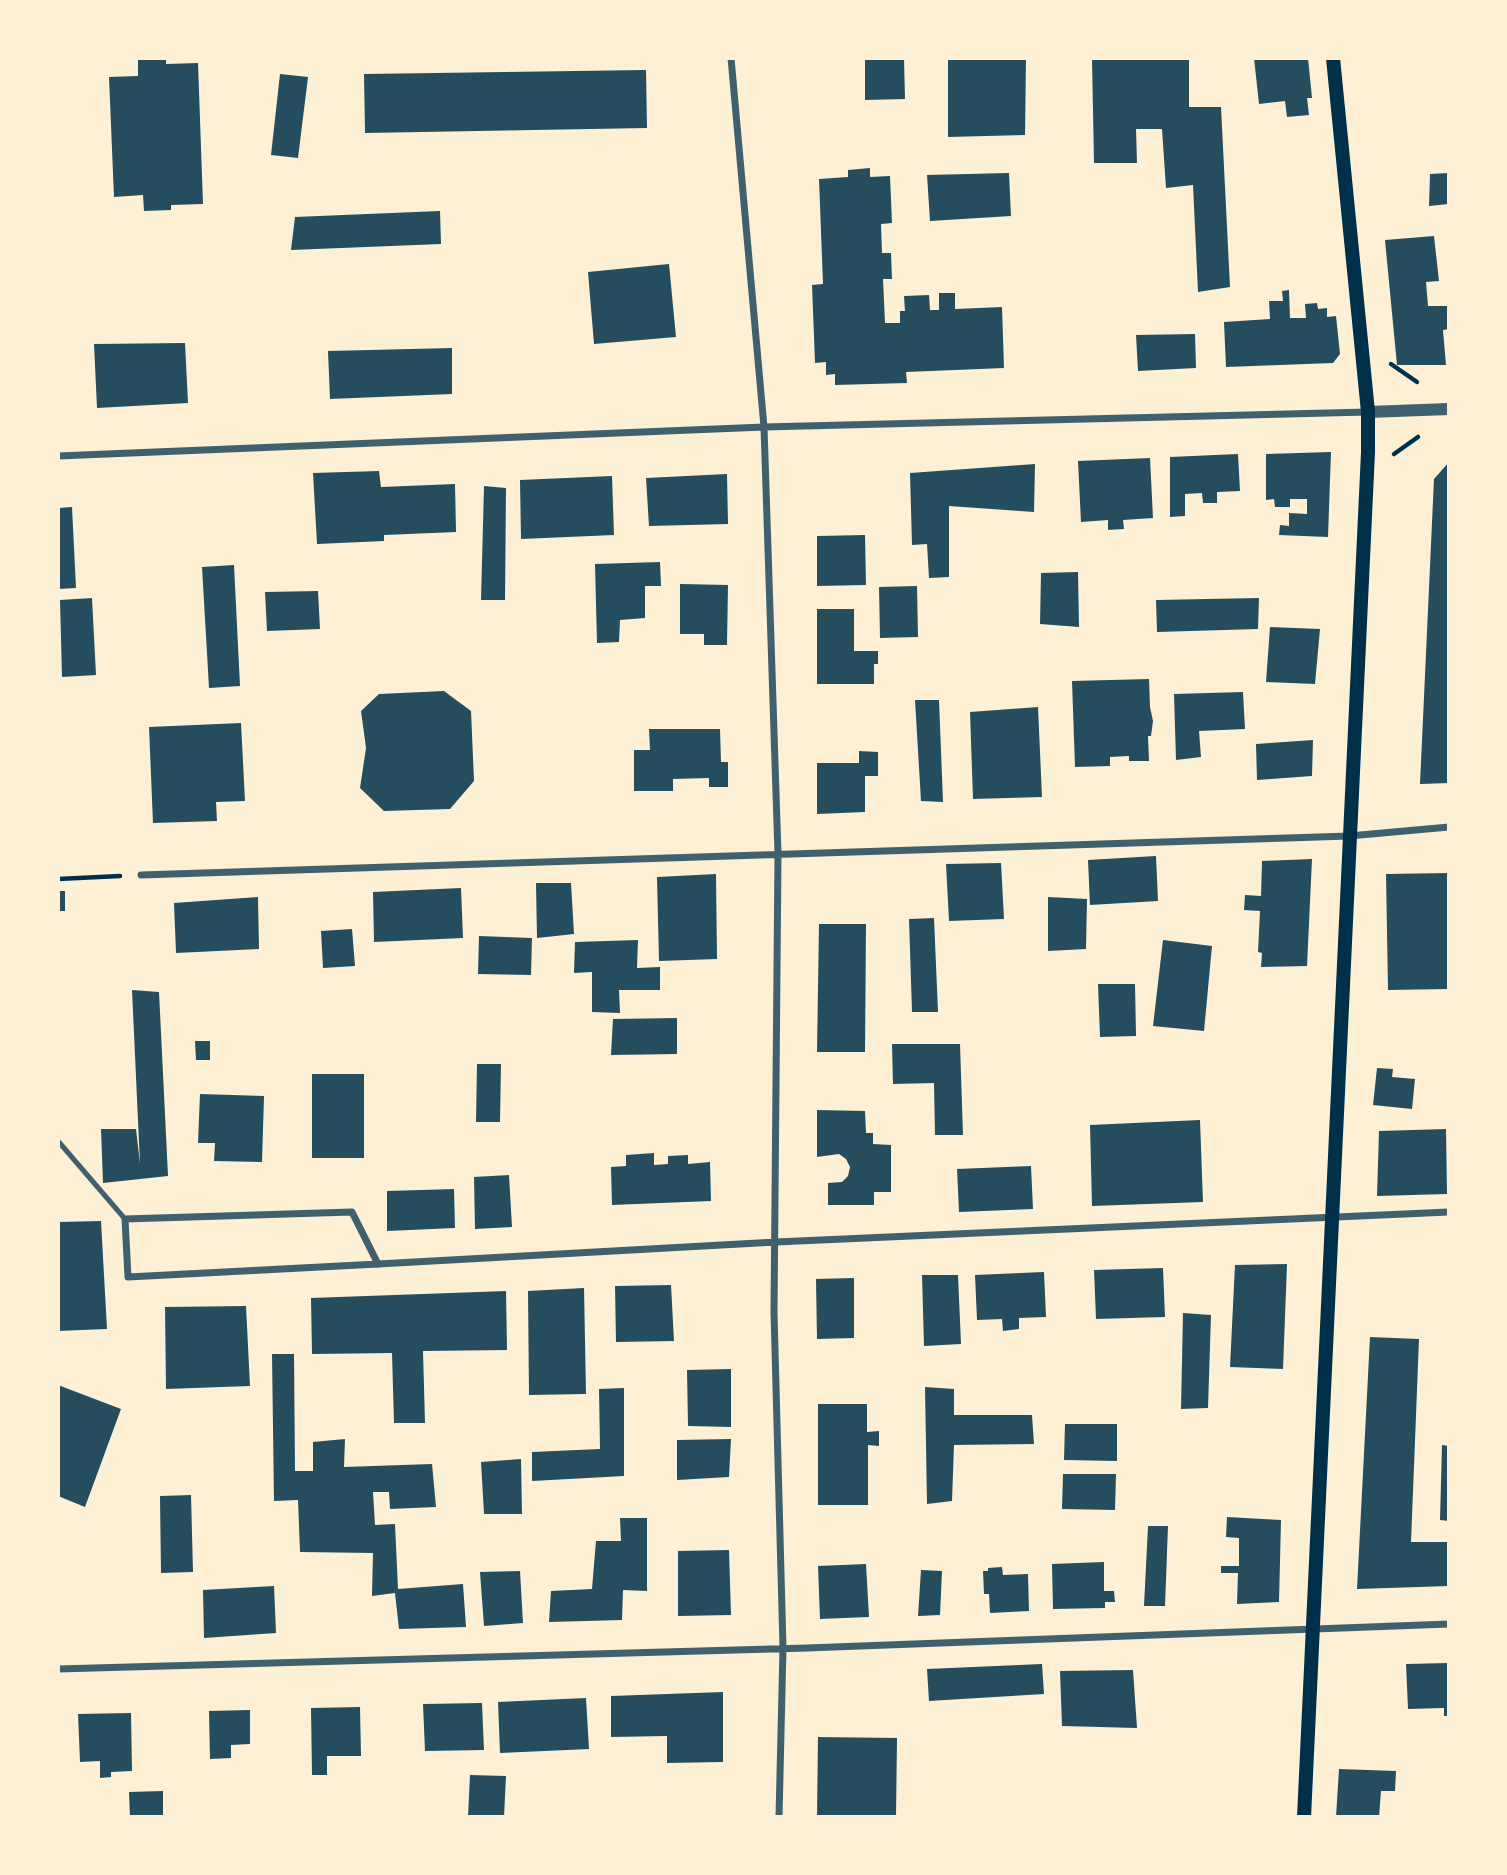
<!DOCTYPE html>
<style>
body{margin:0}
#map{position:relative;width:1507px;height:1875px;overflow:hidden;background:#fdf0d5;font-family:Commissioner,sans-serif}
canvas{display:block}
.frame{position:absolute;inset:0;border:60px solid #fdf0d5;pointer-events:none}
</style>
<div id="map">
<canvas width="1507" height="1875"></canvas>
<div class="frame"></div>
</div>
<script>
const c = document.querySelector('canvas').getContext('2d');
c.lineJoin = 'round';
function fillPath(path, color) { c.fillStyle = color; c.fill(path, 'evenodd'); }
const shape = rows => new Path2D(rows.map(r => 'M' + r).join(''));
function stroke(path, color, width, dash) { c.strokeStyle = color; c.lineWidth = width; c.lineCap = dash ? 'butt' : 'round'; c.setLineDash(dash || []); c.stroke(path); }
const building = shape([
 [865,58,904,58,905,99,865,100],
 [948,58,1026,58,1025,135,948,137],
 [1092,58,1189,58,1189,107,1221,107,1230,287,1198,292,1193,185,1166,188,1162,129,1136,129,1137,163,1094,163],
 [1254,58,1308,58,1312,98,1307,98,1309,115,1287,117,1285,101,1259,104],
 [166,59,166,64,198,63,203,204,171,205,171,210,144,211,143,195,114,197,109,77,138,76,138,60],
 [646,70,647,128,365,133,364,74],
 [280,74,308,77,298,158,271,155],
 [870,168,870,177,890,176,892,223,881,224,882,253,891,253,892,279,883,279,885,323,900,323,900,311,905,311,904,296,929,295,930,310,939,310,939,293,955,293,955,309,1002,307,1004,368,906,372,907,383,835,385,835,374,826,375,826,362,815,363,812,285,823,284,819,179,848,177,848,170],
 [1009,173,1011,216,930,221,927,175],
 [1449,173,1449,204,1429,206,1430,174],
 [440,211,441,244,291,250,295,217],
 [1434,236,1439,281,1426,282,1428,306,1449,306,1449,329,1443,330,1446,365,1397,365,1385,240],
 [669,264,676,337,594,344,588,272],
 [1289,290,1290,318,1306,318,1305,304,1317,303,1318,309,1327,308,1327,317,1336,316,1340,354,1333,363,1226,367,1224,322,1270,319,1269,301,1283,301,1282,291],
 [1195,334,1196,368,1138,371,1136,335],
 [185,343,188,403,97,408,94,344],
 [452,348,452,394,330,399,328,351],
 [1331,452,1328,537,1279,535,1280,525,1289,526,1289,513,1307,514,1307,499,1290,499,1290,507,1275,507,1274,499,1266,500,1266,454],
 [1238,454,1240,491,1217,492,1217,503,1203,503,1202,493,1185,494,1185,516,1170,517,1170,457],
 [1150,458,1153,518,1123,520,1124,529,1108,530,1108,520,1081,522,1078,461],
 [1449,462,1449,783,1420,784,1434,479],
 [1035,464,1034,512,949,506,949,577,929,578,927,544,912,545,910,473],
 [379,471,381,487,455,484,456,532,384,535,384,541,317,544,313,473],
 [727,474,728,524,649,526,646,478],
 [612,476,614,535,521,539,520,480],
 [484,486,506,488,505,600,481,600],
 [72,507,76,588,58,589,58,508],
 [865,535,866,585,817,586,817,536],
 [660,562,661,586,645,586,645,618,620,620,619,642,597,643,595,564],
 [234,565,240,686,209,688,202,567],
 [1078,572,1079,627,1040,624,1041,573],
 [680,584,728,585,727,645,704,645,704,634,680,634],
 [917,586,918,637,880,638,879,587],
 [318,591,320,629,267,631,265,592],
 [92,598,96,675,62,677,60,600],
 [1259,598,1258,629,1157,632,1156,600],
 [817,609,854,609,854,651,878,651,878,664,874,664,874,684,817,684],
 [1270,627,1320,629,1315,684,1266,682],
 [1149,679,1150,707,1153,721,1151,736,1148,736,1149,761,1129,761,1129,756,1110,757,1110,766,1075,767,1072,681],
 [444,691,471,711,474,781,450,809,384,811,360,788,366,748,361,711,379,694],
 [1243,692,1245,729,1199,731,1201,757,1176,760,1174,694],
 [915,700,939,700,943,802,921,801],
 [1038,707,1042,797,973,799,970,712],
 [241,723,245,801,216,802,217,821,153,823,149,727],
 [649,729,720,729,721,762,728,762,728,787,709,787,709,778,673,779,673,791,634,791,634,750,650,750],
 [1313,740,1312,776,1257,780,1256,744],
 [859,751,878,752,878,776,865,776,865,812,817,814,817,763,859,763],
 [1156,856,1158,901,1090,905,1088,860],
 [1312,859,1307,966,1261,967,1262,953,1258,952,1260,911,1244,910,1245,895,1261,896,1262,861],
 [1001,863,1004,919,949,921,946,864],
 [1449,873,1449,989,1388,990,1386,874],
 [716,874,717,959,659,961,657,877],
 [536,883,571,883,574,934,537,938],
 [461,888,463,938,374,942,373,892],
 [58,891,65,891,65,911,58,911],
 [258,897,259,949,176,953,174,903],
 [1048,897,1087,899,1086,949,1048,951],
 [934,918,938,1012,912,1012,909,919],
 [819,924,866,924,865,1052,817,1052],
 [352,929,355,966,323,968,321,931],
 [479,936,532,938,531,975,478,974],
 [638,940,637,968,660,967,660,990,619,990,620,1013,592,1012,592,972,574,973,575,942],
 [1163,940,1212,946,1204,1031,1153,1026],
 [1098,984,1135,984,1136,1036,1100,1037],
 [132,990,159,992,168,1176,103,1183,101,1129,136,1129,140,1164],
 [677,1018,677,1054,611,1055,613,1019],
 [195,1041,210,1041,210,1060,196,1060],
 [892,1044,960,1044,963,1135,935,1135,934,1083,893,1084],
 [477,1064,501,1064,500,1122,476,1122],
 [1377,1068,1393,1069,1392,1077,1415,1079,1412,1109,1373,1105],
 [312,1074,364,1074,364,1158,312,1158],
 [200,1094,264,1096,262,1162,214,1161,215,1143,198,1143],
 [817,1110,865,1111,866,1133,873,1133,873,1144,891,1145,891,1192,874,1192,874,1205,828,1205,828,1183,842,1182,848,1176,850,1167,846,1159,839,1154,817,1157],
 [1200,1120,1203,1202,1092,1206,1090,1125],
 [1446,1129,1447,1194,1377,1196,1379,1131],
 [654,1153,654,1165,668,1164,668,1156,688,1155,688,1164,710,1162,711,1201,612,1205,611,1167,626,1166,626,1155],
 [1031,1166,1033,1209,959,1212,957,1169],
 [509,1175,512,1227,475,1229,474,1177],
 [454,1189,455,1228,387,1231,387,1191],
 [101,1221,107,1329,58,1331,58,1222],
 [1287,1264,1283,1369,1230,1367,1235,1265],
 [1163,1268,1165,1317,1096,1319,1094,1270],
 [1044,1272,1046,1317,1019,1318,1019,1329,1003,1331,1002,1319,977,1320,975,1275],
 [922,1275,958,1275,961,1344,924,1346],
 [854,1278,854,1338,817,1339,816,1279],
 [671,1285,674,1341,616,1342,615,1286],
 [584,1288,586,1394,529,1395,528,1291],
 [506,1291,507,1350,423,1351,425,1423,394,1423,392,1353,312,1354,311,1298],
 [246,1306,250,1386,166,1389,165,1307],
 [1183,1313,1211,1315,1208,1408,1181,1409],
 [1370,1337,1419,1339,1411,1542,1449,1542,1449,1586,1357,1589],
 [272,1354,294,1354,295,1471,313,1471,313,1442,345,1439,344,1467,432,1464,436,1507,390,1509,389,1492,373,1492,375,1525,395,1524,398,1589,463,1584,466,1627,399,1629,395,1593,372,1596,373,1553,300,1552,298,1500,274,1501],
 [731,1369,731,1427,688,1426,687,1370],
 [58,1385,121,1409,85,1507,58,1496],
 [925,1387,954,1389,954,1415,1032,1415,1034,1444,954,1445,952,1501,927,1504],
 [624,1388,624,1476,532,1481,532,1452,600,1449,599,1389],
 [818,1404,867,1404,867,1432,879,1431,879,1446,868,1445,868,1505,818,1505],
 [1065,1424,1117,1424,1117,1461,1064,1460],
 [731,1439,729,1477,677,1480,677,1440],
 [1442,1445,1449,1446,1449,1521,1440,1520],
 [521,1459,522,1514,484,1514,481,1462],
 [1063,1474,1116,1474,1115,1510,1062,1509],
 [191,1495,193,1572,161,1573,160,1496],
 [1227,1517,1281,1520,1279,1602,1237,1604,1238,1573,1221,1573,1221,1566,1239,1566,1239,1538,1226,1537],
 [620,1518,647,1518,647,1591,623,1590,622,1620,549,1622,551,1591,592,1589,596,1541,621,1541],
 [1148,1526,1168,1526,1165,1606,1144,1606],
 [729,1550,731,1615,678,1616,678,1551],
 [1104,1562,1104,1591,1114,1591,1115,1602,1105,1602,1105,1608,1053,1609,1052,1564],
 [866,1564,869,1617,820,1619,818,1566],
 [1002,1567,1003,1575,1028,1574,1029,1611,990,1613,989,1594,984,1594,983,1571,988,1571,988,1568],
 [921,1570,942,1571,940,1615,918,1616],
 [520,1571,523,1623,484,1626,480,1572],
 [274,1586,276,1633,204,1638,203,1590],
 [1449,1663,1449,1716,1444,1716,1444,1708,1408,1709,1406,1664],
 [1042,1664,1044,1694,929,1701,927,1669],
 [1133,1670,1137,1728,1062,1726,1060,1671],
 [723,1692,723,1762,667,1763,667,1736,611,1737,611,1696],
 [586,1698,589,1749,500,1753,498,1702],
 [482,1703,484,1750,425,1751,423,1704],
 [360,1707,361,1756,327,1756,327,1775,312,1775,311,1708],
 [250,1710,250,1744,231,1745,231,1758,210,1759,209,1711],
 [131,1713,132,1771,111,1772,111,1777,100,1778,100,1761,80,1762,78,1714],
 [818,1737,897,1738,896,1817,817,1817],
 [1339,1769,1396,1771,1395,1791,1381,1791,1379,1817,1336,1817],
 [470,1775,506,1776,504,1817,468,1817],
 [163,1791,163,1817,130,1817,129,1792]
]);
const path = shape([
 [1391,364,1417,382],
 [1394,454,1418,437],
 [58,879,120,876]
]);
const service = shape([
 [58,1141,125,1219]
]);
const minor = shape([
 [731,58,764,427,778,854,774,1312,783,1648,779,1817],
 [58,456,764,427,1368,412],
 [141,875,1349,836,1449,827],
 [378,1264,352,1212,125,1219,128,1277,378,1264,776,1242,1449,1212],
 [58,1669,807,1648,1449,1624]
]);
const tertiary = shape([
 [1368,412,1449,409]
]);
const secondary = shape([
 [1304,1817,1368,452,1368,412,1333,58]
]);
fillPath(building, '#264d5e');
stroke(path, '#003049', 4.5);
stroke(service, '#3f606c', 5);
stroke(minor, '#3f606c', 7);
stroke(tertiary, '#3f606c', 12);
stroke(secondary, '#003049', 14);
</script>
